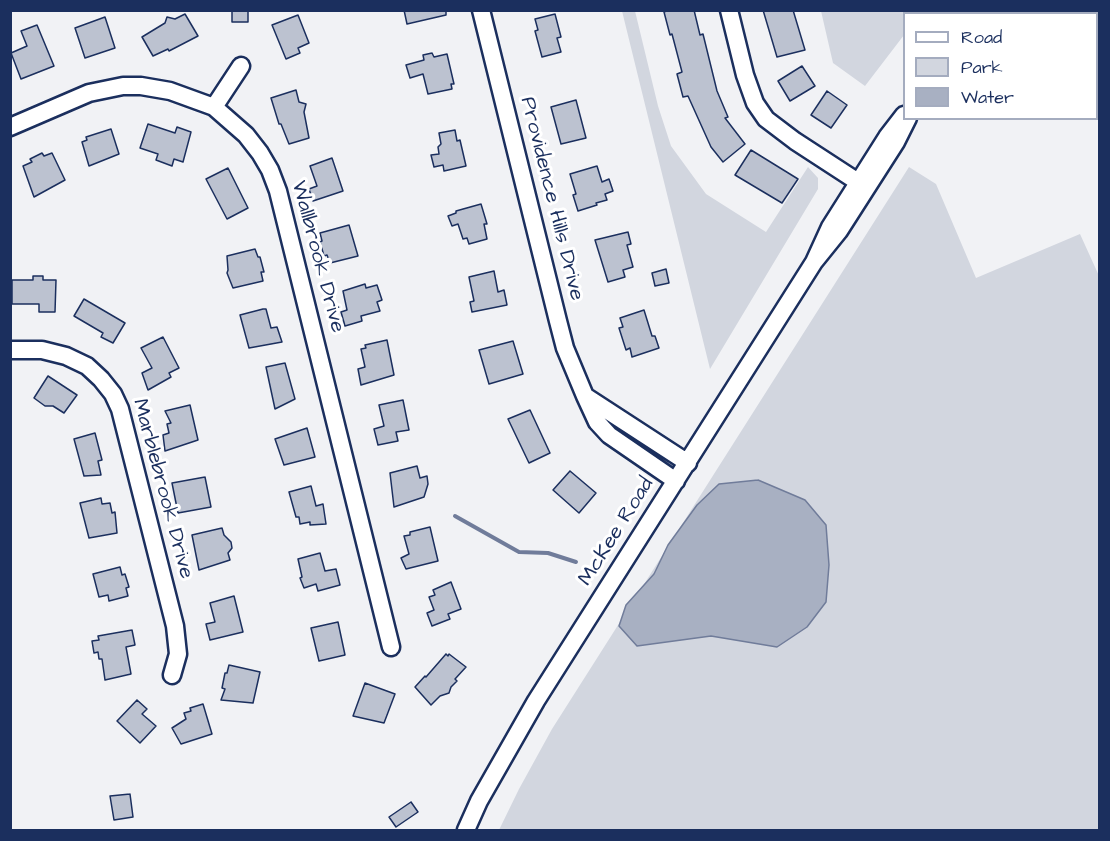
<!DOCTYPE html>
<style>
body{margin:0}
#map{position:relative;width:1110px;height:841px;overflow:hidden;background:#f1f2f5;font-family:"Architects Daughter",sans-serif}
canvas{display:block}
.frame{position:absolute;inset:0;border:12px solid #1b2f5e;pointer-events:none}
.legend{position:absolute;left:903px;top:12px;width:195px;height:108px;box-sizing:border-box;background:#fff;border:2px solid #a4acbf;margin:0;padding:8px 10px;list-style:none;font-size:18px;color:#1b2f5e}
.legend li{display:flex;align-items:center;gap:12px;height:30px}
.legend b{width:30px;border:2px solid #a4acbf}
</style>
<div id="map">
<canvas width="1110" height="841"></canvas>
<div class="frame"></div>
<ul class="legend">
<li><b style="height:8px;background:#fff"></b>Road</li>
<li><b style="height:16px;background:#d2d6df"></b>Park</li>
<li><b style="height:16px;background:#a8b0c2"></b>Water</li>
</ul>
</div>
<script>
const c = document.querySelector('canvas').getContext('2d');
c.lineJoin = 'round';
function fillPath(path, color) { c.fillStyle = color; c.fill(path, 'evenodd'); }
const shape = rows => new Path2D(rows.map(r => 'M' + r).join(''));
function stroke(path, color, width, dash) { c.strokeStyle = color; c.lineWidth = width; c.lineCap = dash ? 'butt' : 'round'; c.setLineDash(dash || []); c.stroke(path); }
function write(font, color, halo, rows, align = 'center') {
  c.font = font + ' "Architects Daughter",sans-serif'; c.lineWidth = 6; c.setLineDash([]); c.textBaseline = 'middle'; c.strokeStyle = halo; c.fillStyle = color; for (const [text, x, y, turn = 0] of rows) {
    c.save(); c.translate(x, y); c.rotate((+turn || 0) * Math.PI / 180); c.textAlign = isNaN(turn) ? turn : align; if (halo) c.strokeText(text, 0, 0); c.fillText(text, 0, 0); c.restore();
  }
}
const green = shape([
 [622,11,635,11,658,106,671,146,706,194,766,232,808,167,818,178,818,189,710,369],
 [821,11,821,10,920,11,918,13,904,14,904,35,865,86,833,63],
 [909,167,936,184,976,278,1080,234,1100,278,1099,830,499,830,519,789,552,729]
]);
const water = shape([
 [758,480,805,500,826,525,829,565,826,602,807,627,777,647,711,636,637,646,619,626,626,605,654,574,668,545,697,505,719,484,758,480]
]);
const stream = shape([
 [455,516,519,552,548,553,576,562]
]);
const building = shape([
 [232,10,248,10,248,22,232,22,232,10],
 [404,10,446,10,446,15,407,24,404,10],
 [669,10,694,10,700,35,703,34,717,91,728,117,725,118,745,144,723,162,711,147,688,96,683,97,677,74,682,72,672,34,670,35,664,12,669,10],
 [763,10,793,10,805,50,777,57,763,10],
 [185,14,198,36,169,51,168,49,153,56,142,37,165,23,167,17,175,19,185,14],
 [555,14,561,37,557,38,561,52,542,57,535,31,538,30,535,19,555,14],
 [298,15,309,43,298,48,300,53,286,59,272,25,298,15],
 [105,17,115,48,85,58,75,28,105,17],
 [37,25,54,66,21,79,11,53,27,46,21,31,37,25],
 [432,53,434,57,447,54,454,84,451,84,452,89,428,94,423,74,410,78,406,65,424,60,423,55,432,53],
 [802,66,815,86,790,101,778,81,802,66],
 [296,90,299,102,306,104,304,112,309,138,289,144,281,124,279,124,271,98,296,90],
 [827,91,847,105,831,128,811,115,827,91],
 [576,100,586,138,561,144,551,107,576,100],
 [148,124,175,133,177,127,191,132,183,162,174,159,172,166,156,160,158,154,140,148,148,124],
 [111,129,119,154,89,166,82,142,87,140,86,137,111,129],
 [455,130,457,141,460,140,466,166,444,171,443,165,434,167,431,155,439,154,438,147,441,144,439,133,455,130],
 [751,150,798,179,782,203,735,175,751,150],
 [42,153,44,156,52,153,65,180,34,197,23,166,32,162,30,159,42,153],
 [332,158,343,191,313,201,309,189,317,186,310,166,332,158],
 [597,166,602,182,609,179,613,191,605,194,607,200,596,203,597,205,578,211,573,195,576,194,570,174,597,166],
 [228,168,248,208,227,219,206,179,228,168],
 [481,204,487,224,484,224,487,239,469,244,467,238,463,239,458,224,452,226,448,216,456,213,456,211,481,204],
 [349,225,358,256,330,263,327,255,324,256,320,242,322,241,320,233,349,225],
 [628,232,631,244,627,245,633,267,623,270,625,277,608,282,595,240,628,232],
 [255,249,258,257,260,257,264,272,261,272,263,281,233,288,227,273,228,270,227,256,255,249],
 [666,269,669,283,655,286,652,273,666,269],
 [494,271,498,292,504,290,507,305,472,312,470,302,474,301,469,277,494,271],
 [33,276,43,276,43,280,56,280,55,312,39,312,39,304,12,304,12,280,33,280,33,276],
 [365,284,366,288,377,285,382,300,377,302,380,311,361,316,362,321,345,326,341,312,347,310,343,291,365,284],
 [84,299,125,323,113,343,101,337,103,333,74,316,84,299],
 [263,309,266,309,271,328,277,327,282,342,249,348,240,315,263,309],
 [644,310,652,336,655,336,659,348,632,357,630,348,626,350,619,328,623,327,620,318,644,310],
 [163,337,179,368,169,373,171,377,148,390,142,373,152,368,141,348,163,337],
 [387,340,394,375,361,385,358,369,365,367,361,349,366,348,365,345,387,340],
 [513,341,523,374,489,384,479,350,513,341],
 [285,363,295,399,275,409,266,367,285,363],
 [48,376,77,395,64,413,53,406,45,406,34,398,48,376],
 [403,400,409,430,396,432,398,441,378,445,374,429,384,426,379,405,403,400],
 [190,405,198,440,165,451,163,435,169,433,167,424,171,423,165,411,190,405],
 [530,410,550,453,529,463,508,419,530,410],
 [307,428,315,457,284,465,275,439,307,428],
 [95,433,102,460,98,461,101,475,84,476,74,439,95,433],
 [417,466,420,478,427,476,428,484,424,497,394,507,390,473,417,466],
 [570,471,596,493,579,513,553,490,570,471],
 [205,477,211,507,178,513,172,483,205,477],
 [311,486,316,506,323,504,326,524,310,525,310,522,300,524,299,517,296,517,289,492,311,486],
 [101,498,102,504,110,503,112,513,115,512,117,533,89,538,80,503,101,498],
 [430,527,438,561,406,569,401,558,409,554,404,536,410,535,410,532,430,527],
 [222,528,224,535,231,542,232,548,228,553,230,560,199,570,192,535,222,528],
 [320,553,325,571,336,569,340,585,318,591,316,584,304,588,300,578,302,577,298,559,320,553],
 [120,567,122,575,125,574,129,587,126,588,128,596,109,601,108,595,99,597,93,574,120,567],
 [451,582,461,609,448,614,450,619,432,626,427,613,434,610,429,597,435,595,433,590,451,582],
 [234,596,243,632,210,640,206,624,215,622,210,603,234,596],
 [338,622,345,655,319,661,311,628,338,622],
 [132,630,135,645,126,647,131,674,105,680,102,659,99,659,98,652,94,653,92,641,99,640,98,636,132,630],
 [446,654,448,656,449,654,466,667,455,679,457,681,451,687,449,693,440,696,431,705,415,687,425,676,426,677,446,654],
 [229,665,260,672,253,703,221,700,225,689,222,688,225,673,227,673,229,665],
 [365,683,395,694,384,723,353,716,365,683],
 [137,700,147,709,142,714,156,726,140,743,117,721,137,700],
 [203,704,212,734,181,744,172,728,186,719,184,713,191,711,190,708,203,704],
 [130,794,133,817,114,820,110,796,130,794],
 [411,802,418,812,396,827,389,817,411,802]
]);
const minor = shape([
 [481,10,558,321,565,348,585,396],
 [729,10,745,75,755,103,766,119,795,141,858,182],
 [972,14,974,10],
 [214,107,241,66],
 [904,115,887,137,830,227,814,262,839,231,896,142,908,118],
 [10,127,89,93,123,86,141,86,170,91,214,107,246,135,260,153,270,170,278,191,391,647],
 [10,350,42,350,66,356,87,366,101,379,113,394,120,409,175,626,178,654,172,675],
 [676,481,609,435,597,422,585,396,688,463],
 [466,830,479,801,536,701,814,262]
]);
const streetNames = [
 ["Providence Hills Drive",551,199,76],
 ["Wallbrook Drive",317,257,75],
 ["Marblebrook Drive",162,489,75],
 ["McKee Road",617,532,-58]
];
fillPath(green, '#d2d6df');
fillPath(water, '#a8b0c2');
stroke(water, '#707c9a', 1.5);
stroke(stream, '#707c9a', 4);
fillPath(building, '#bcc2d0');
stroke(building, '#1b2f5e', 1.5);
stroke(minor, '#1b2f5e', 21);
stroke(minor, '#fff', 16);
write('21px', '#1b2f5e', '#fff', streetNames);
</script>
